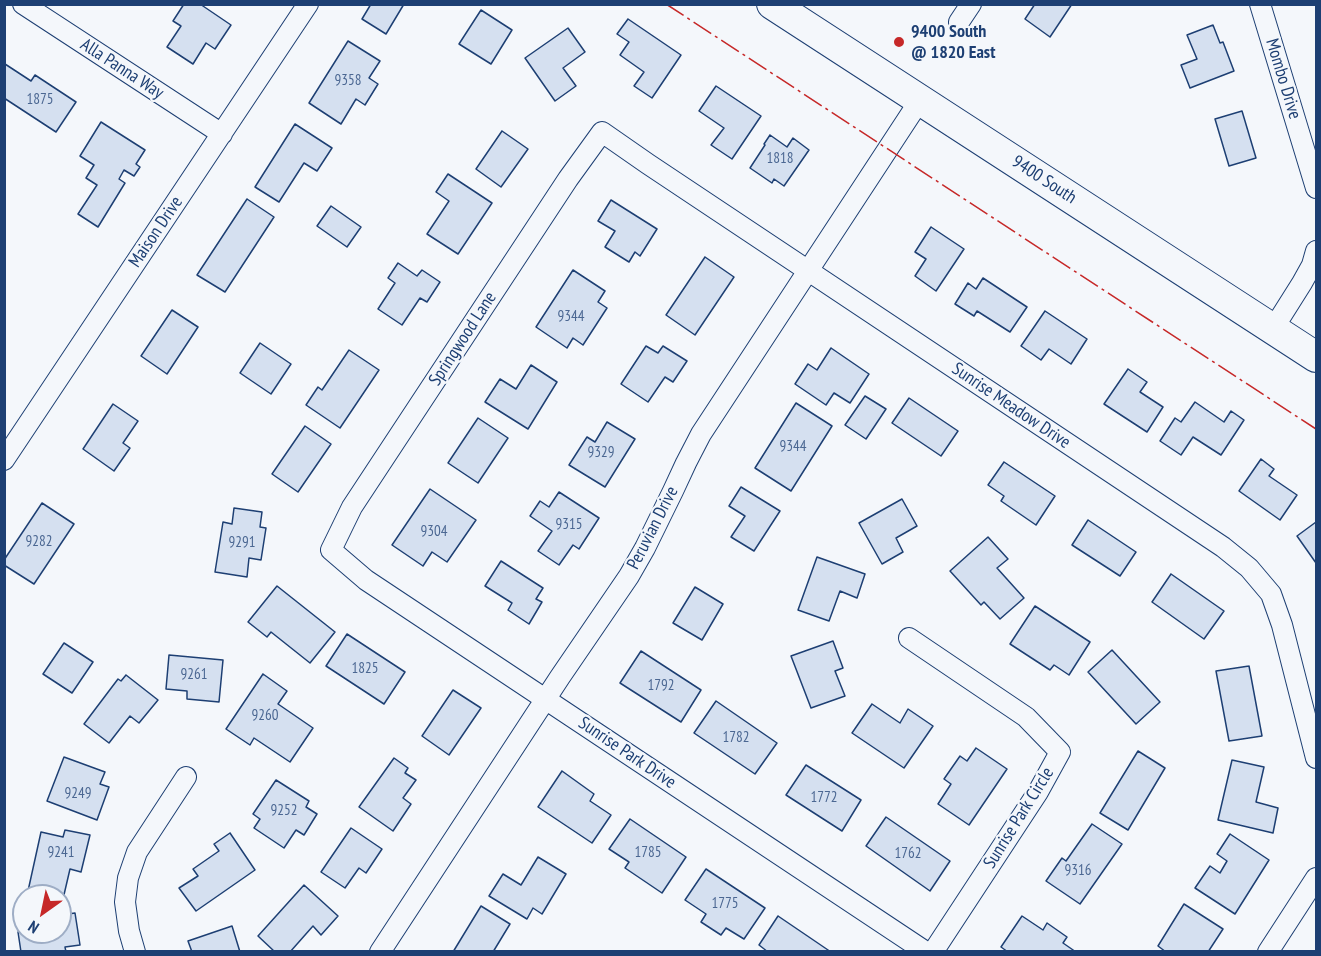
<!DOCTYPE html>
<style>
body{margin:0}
#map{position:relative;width:1321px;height:956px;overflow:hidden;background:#f4f7fb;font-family:"PT Sans Narrow",sans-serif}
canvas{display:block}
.frame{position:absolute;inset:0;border:6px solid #1d3f73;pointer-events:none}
.north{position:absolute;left:12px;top:884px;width:60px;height:60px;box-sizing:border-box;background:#f4f7fb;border:2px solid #9eadc5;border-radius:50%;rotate:213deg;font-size:16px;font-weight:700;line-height:24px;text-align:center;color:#1d3f73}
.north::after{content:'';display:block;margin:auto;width:21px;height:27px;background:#c62828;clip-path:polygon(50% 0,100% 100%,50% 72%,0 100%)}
</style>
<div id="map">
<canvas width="1321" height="956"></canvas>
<div class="frame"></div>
<div class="north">N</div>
</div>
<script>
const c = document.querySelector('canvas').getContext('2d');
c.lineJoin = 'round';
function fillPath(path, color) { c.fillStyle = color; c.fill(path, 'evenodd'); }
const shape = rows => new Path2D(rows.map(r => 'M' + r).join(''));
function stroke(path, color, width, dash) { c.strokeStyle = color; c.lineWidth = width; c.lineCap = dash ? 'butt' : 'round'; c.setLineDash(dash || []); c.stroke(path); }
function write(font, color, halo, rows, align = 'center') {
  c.font = font + ' "PT Sans Narrow",sans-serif'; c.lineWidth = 4.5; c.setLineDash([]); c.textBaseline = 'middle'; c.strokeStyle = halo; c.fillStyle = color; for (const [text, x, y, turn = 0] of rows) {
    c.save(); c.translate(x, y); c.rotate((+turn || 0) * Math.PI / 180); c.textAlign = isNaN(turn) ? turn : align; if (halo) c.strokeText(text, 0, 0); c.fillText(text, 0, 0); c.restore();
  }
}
const building = shape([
 [184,4,200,4,231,25,215,49,206,43,193,64,167,47,181,26,173,21,184,4],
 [371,4,404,4,386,34,362,19,371,4],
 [1035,4,1072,4,1050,37,1025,19,1035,4],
 [481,10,512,30,491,64,459,44,481,10],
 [628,19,681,55,652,98,634,86,644,72,620,55,629,42,617,34,628,19],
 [1213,25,1220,43,1223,42,1234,71,1190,88,1181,65,1197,59,1187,35,1213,25],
 [568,28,585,52,563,68,576,86,555,101,525,58,568,28],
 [348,41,380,61,369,78,378,84,365,105,356,99,341,124,309,103,348,41],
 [5,64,31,81,35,75,76,102,56,132,4,98,5,64],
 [716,86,761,116,732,159,711,145,724,128,699,111,716,86],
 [1242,111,1256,158,1229,166,1215,119,1242,111],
 [101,122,145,150,136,164,140,167,134,176,124,170,119,179,125,183,98,227,78,214,97,185,86,178,94,165,80,156,101,122],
 [295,124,332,148,317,171,304,163,279,202,255,187,295,124],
 [502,131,528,149,501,187,476,169,502,131],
 [770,135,787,147,793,138,809,150,784,186,774,179,772,183,750,168,765,145,764,144,770,135],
 [448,174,492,203,458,254,427,234,449,201,436,192,448,174],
 [247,199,274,217,225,292,197,275,247,199],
 [611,200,657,229,640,256,635,252,629,262,605,247,615,231,598,221,611,200],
 [331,206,361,227,347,247,317,226,331,206],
 [931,227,964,249,936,291,915,276,926,259,915,252,931,227],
 [705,257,734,277,695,335,666,315,705,257],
 [398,263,417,276,422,270,440,282,427,302,420,298,402,325,378,309,395,283,388,278,398,263],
 [573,270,605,291,598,302,607,308,583,345,573,338,567,348,536,327,573,270],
 [983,278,1027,307,1010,332,977,311,974,316,955,304,968,283,976,289,983,278],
 [172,310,198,327,167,374,141,356,172,310],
 [1045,311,1087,339,1071,364,1049,349,1041,360,1021,346,1045,311],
 [260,343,291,364,271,394,240,373,260,343],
 [646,346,658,353,663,346,687,361,673,382,665,377,648,402,621,384,646,346],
 [831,348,869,374,850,403,834,393,826,405,795,384,808,364,817,370,831,348],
 [349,350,379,370,340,428,306,405,318,387,322,390,349,350],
 [531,365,557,382,528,429,485,402,500,379,516,389,531,365],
 [1128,369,1147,382,1140,392,1163,407,1147,432,1104,404,1128,369],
 [865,396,886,409,866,439,845,425,865,396],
 [909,398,958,431,941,456,892,423,909,398],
 [1195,402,1224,422,1231,411,1244,420,1221,455,1193,437,1181,455,1160,441,1175,418,1181,422,1195,402],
 [796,403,832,426,791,491,755,468,796,403],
 [113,404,138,421,123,443,130,448,114,471,83,449,113,404],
 [478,418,508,438,478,483,448,463,478,418],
 [607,422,635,439,605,487,569,465,587,437,595,442,607,422],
 [305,426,331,444,298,492,272,474,305,426],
 [1261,459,1274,469,1269,476,1297,495,1280,520,1239,491,1261,459],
 [1004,462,1055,496,1036,525,1001,501,1004,496,988,485,1004,462],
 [741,487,780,511,754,551,731,537,745,516,729,506,741,487],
 [430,489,476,520,447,562,432,552,423,566,392,545,430,489],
 [559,492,599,518,579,549,573,545,559,565,538,551,552,531,530,516,540,501,549,507,559,492],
 [902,499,917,526,896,538,903,552,882,564,859,523,902,499],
 [42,503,74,524,34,584,4,565,4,560,42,503],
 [234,508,262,512,260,527,266,528,261,560,249,558,247,577,215,572,223,522,232,524,234,508],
 [1088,520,1136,552,1120,576,1072,545,1088,520],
 [1316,522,1316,563,1297,536,1316,522],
 [988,537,1008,559,997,568,1024,598,1000,619,984,602,981,605,950,571,988,537],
 [817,557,865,574,857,598,840,591,829,621,798,610,817,557],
 [501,561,543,588,536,599,542,602,529,624,508,610,512,603,485,586,501,561],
 [1171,574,1224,611,1204,639,1152,602,1171,574],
 [277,586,335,632,310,663,271,632,267,637,248,622,277,586],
 [695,587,723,604,702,640,673,623,695,587],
 [1035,606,1090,642,1069,675,1054,665,1050,670,1010,644,1035,606],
 [347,634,405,672,384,704,326,666,347,634],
 [833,641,843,668,835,671,845,696,811,708,791,656,833,641],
 [64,643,93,662,72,693,43,674,64,643],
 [1112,650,1160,702,1136,724,1088,672,1112,650],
 [641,651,701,690,681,722,620,683,641,651],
 [169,655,223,660,219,702,187,699,187,691,166,689,169,655],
 [1249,666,1262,736,1229,741,1216,671,1249,666],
 [263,674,287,691,278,704,313,728,290,762,254,738,250,745,226,729,263,674],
 [126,675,158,700,139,723,130,716,109,743,84,724,118,679,121,681,126,675],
 [453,690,481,708,449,755,422,736,453,690],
 [716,701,777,743,755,774,694,733,716,701],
 [872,704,900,723,908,709,933,726,904,768,852,733,872,704],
 [976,748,1007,769,969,825,938,804,951,784,944,779,960,756,967,761,976,748],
 [1138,751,1165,768,1128,830,1100,813,1138,751],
 [64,757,105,772,100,784,109,787,97,820,47,801,64,757],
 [394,758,408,768,405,773,416,780,403,798,411,804,393,831,359,807,394,758],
 [1232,760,1264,767,1256,802,1278,808,1273,833,1218,820,1232,760],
 [806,765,861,800,842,831,786,795,806,765],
 [562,771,594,794,590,801,611,815,592,843,538,807,562,771],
 [276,780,309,801,306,807,317,814,304,835,296,830,284,848,254,828,260,819,253,814,276,780],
 [886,817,950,861,930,891,866,846,886,817],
 [630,819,686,857,662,893,625,868,629,862,609,849,630,819],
 [1092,824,1122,844,1080,904,1046,881,1062,858,1066,861,1092,824],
 [351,828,382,849,366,873,359,868,345,888,321,872,351,828],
 [65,830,90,835,81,872,70,869,63,899,60,898,60,896,50,896,28,891,41,832,63,837,65,830],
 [230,833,255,870,196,911,179,888,198,876,193,869,219,851,214,844,230,833],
 [1230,834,1269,860,1235,914,1195,888,1210,866,1220,873,1227,861,1217,854,1230,834],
 [538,857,566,874,542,914,533,908,527,919,489,896,503,874,521,885,538,857],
 [706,869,765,908,744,939,726,928,721,935,701,922,706,914,685,900,706,869],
 [304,885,338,916,321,935,313,926,290,952,275,952,258,936,304,885],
 [1184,904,1223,929,1208,952,1166,952,1158,946,1184,904],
 [481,906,510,924,493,952,453,952,481,906],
 [60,910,61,915,75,913,80,945,65,947,66,952,21,952,18,932,60,932,60,910],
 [778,916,831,952,768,952,759,945,778,916],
 [1022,916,1043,930,1047,923,1067,937,1063,943,1076,952,1008,952,1001,947,1022,916],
 [232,926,240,952,192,952,188,941,232,926]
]);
const street = shape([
 [23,4,222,134],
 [1260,4,1316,188],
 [959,22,971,4],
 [1273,329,1302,283,1312,265,1316,251],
 [4,460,308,4],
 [909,638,1026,717,1060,752,1038,792,933,952],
 [135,952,129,931,125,902,128,878,137,852,186,777],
 [380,952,560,677,629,576,645,548,673,491,686,463,701,434,920,100],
 [926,952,366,580,331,550,352,507,568,179,602,132,648,164,1223,547,1249,568,1271,594,1282,625,1316,758],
 [1268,952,1316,878]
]);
const primary = shape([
 [772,4,1316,357]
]);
const power = shape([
 [666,4,1316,429]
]);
const markers = [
 [899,42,6,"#c62828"]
];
const numberNames = [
 ["9358",348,81],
 ["1875",40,100],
 ["1818",780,159],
 ["9344",571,317],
 ["9344",793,447],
 ["9329",601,453],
 ["9315",569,525],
 ["9304",434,532],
 ["9282",39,542],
 ["9291",242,543],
 ["1825",365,669],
 ["9261",194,675],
 ["1792",661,686],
 ["9260",265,716],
 ["1782",736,738],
 ["9249",78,794],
 ["1772",824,798],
 ["9252",284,811],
 ["9241",61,853],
 ["1785",648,853],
 ["1762",908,854],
 ["9316",1078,871],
 ["1775",725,904]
];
const poiNames = [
 ["9400 South",911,32],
 ["@ 1820 East",911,53]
];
const streetNames = [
 ["Alla Panna Way",122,69,33],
 ["Mombo Drive",1283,79,73],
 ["9400 South",1044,180,33],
 ["Maison Drive",156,232,-56],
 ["Springwood Lane",463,339,-57],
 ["Sunrise Meadow Drive",1011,406,34],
 ["Peruvian Drive",653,528,-63],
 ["Sunrise Park Drive",627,753,34],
 ["Sunrise Park Circle",1019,818,-58]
];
fillPath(building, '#d5e0f0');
stroke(building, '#1d3f73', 1.5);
stroke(street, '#1d3f73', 22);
stroke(primary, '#1d3f73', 32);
stroke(street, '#f4f7fb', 20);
stroke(primary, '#f4f7fb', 30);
stroke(power, '#c62828', 1.5, [21, 4.5, 3, 4.5]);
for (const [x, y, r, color] of markers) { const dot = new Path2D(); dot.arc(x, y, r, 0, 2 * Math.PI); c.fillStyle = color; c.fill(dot); stroke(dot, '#f4f7fb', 2); }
write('15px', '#4b6792', null, numberNames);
write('bold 18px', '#1d3f73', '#f4f7fb', poiNames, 'left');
write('18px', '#1d3f73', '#f4f7fb', streetNames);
</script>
